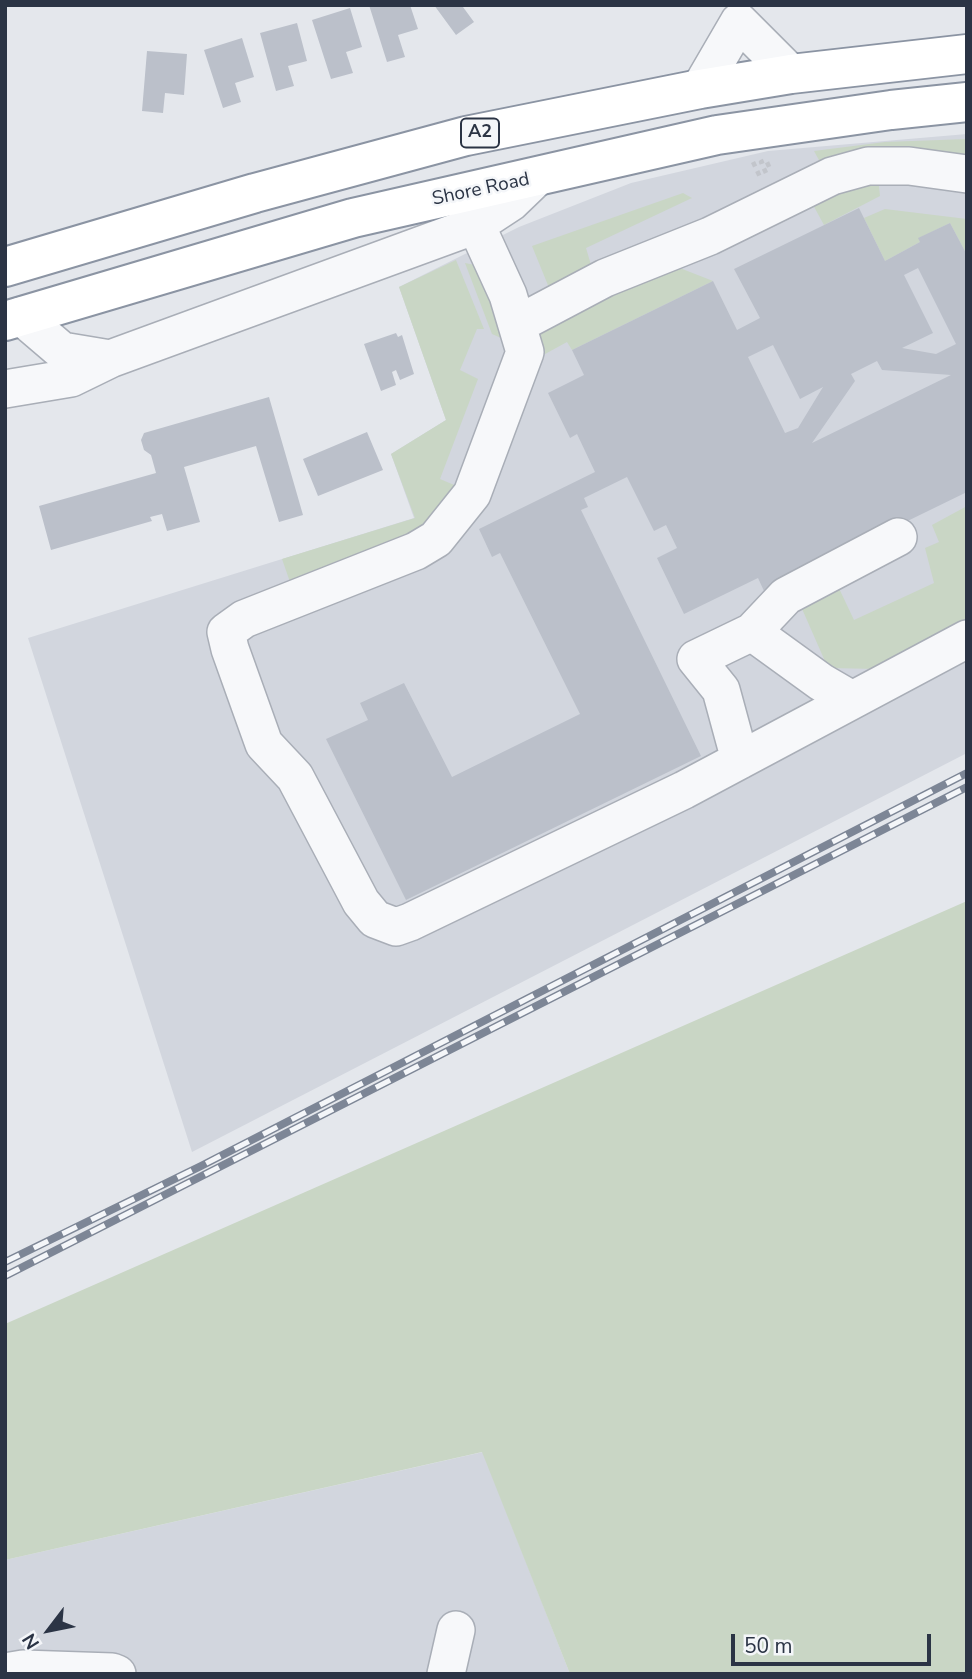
<!DOCTYPE html>
<style>
body{margin:0}
#map{position:relative;width:972px;height:1679px;overflow:hidden;background:#e4e7ec;font-family:"Nunito Sans",sans-serif}
canvas{display:block}
.frame{position:absolute;inset:0;border:7px solid #2b3445;pointer-events:none}
.north{position:absolute;left:14px;top:1595px;width:70px;height:70px;-webkit-text-stroke:5px #f4f6f9;paint-order:stroke;rotate:238deg;font-size:19px;font-weight:700;line-height:28px;text-align:center;color:#2b3445}
.north::after{content:'';display:block;margin:auto;width:24px;height:32px;background:#2b3445;clip-path:polygon(50% 0,100% 100%,50% 72%,0 100%)}
.scale{position:absolute;left:731px;top:1634px;width:200px;height:32px;box-sizing:border-box;border:4px solid #2b3445;border-top:0;padding-left:9px;font-size:21px;line-height:24px;white-space:nowrap;color:#2b3445;-webkit-text-stroke:5px #f4f6f9;paint-order:stroke}
</style>
<div id="map">
<canvas width="972" height="1679"></canvas>
<div class="frame"></div>
<div class="north">N</div>
<div class="scale">50 m</div>
</div>
<script>
const c = document.querySelector('canvas').getContext('2d');
c.lineJoin = 'round';
function fillPath(path, color) { c.fillStyle = color; c.fill(path, 'evenodd'); }
const shape = rows => new Path2D(rows.map(r => 'M' + r).join(''));
function stroke(path, color, width, dash) { c.strokeStyle = color; c.lineWidth = width; c.lineCap = dash ? 'butt' : 'round'; c.setLineDash(dash || []); c.stroke(path); }
function write(font, color, halo, rows, align = 'center') {
  c.font = font + ' "Nunito Sans",sans-serif'; c.lineWidth = 5; c.setLineDash([]); c.textBaseline = 'middle'; c.strokeStyle = halo; c.fillStyle = color; for (const [text, x, y, turn = 0] of rows) {
    c.save(); c.translate(x, y); c.rotate((+turn || 0) * Math.PI / 180); c.textAlign = isNaN(turn) ? turn : align; if (halo) c.strokeText(text, 0, 0); c.fillText(text, 0, 0); c.restore();
  }
}
const built = shape([
 [967,134,967,753,192,1152,28,638,414,518,391,454,446,420,399,287,519,227,631,183,768,151],
 [483,1452,570,1674,5,1674,5,1560]
]);
const green = shape([
 [967,139,967,167,825,171,814,151,885,142],
 [878,177,880,196,824,225,812,203],
 [683,193,692,198,586,248,591,265,552,295,532,246],
 [885,209,967,219,967,255,950,223,919,238,920,242,885,261,864,218],
 [456,260,484,329,477,329,460,370,478,379,440,479,459,487,429,529,290,582,282,559,415,518,391,454,446,420,399,287],
 [465,263,480,266,510,342,492,334],
 [667,263,713,281,572,350,567,342,536,359,540,332],
 [967,506,967,623,878,669,828,668,799,602,836,582,854,620,934,583,925,548,939,542,932,525],
 [967,901,967,1674,570,1674,482,1452,5,1560,5,1324]
]);
const building = shape([
 [369,5,410,5,418,29,398,35,405,57,387,62],
 [434,5,466,5,463,7,474,22,456,35],
 [350,8,362,47,346,52,353,73,331,79,312,20],
 [297,23,307,61,288,66,294,86,276,91,260,33],
 [242,38,254,77,235,83,241,102,223,108,204,50],
 [147,51,187,54,184,95,165,93,163,113,142,111],
 [859,208,885,261,920,242,918,238,950,223,967,255,967,492,764,591,758,578,684,614,657,558,677,548,666,525,654,531,627,477,584,498,588,507,581,510,701,756,406,900,326,739,368,720,360,703,404,683,452,777,580,714,500,553,492,557,479,529,595,472,577,434,570,438,548,393,584,375,572,350,713,281,737,330,760,318,734,269],
 [918,268,956,344,936,354,902,348,933,333,904,275],
 [773,345,800,399,823,387,798,428,785,433,748,357],
 [877,361,882,370,951,375,812,443,855,381,851,374],
 [396,333,398,337,402,335,414,374,400,380,396,370,392,372,396,385,381,391,364,344],
 [269,397,303,515,279,522,256,446,184,467,200,522,167,531,162,514,150,517,152,521,51,550,39,506,156,473,151,455,144,450,141,440,144,433],
 [367,432,383,470,318,496,303,459]
]);
const path = shape([
 [753,162,760,177],
 [766,173,761,162,766,160,771,171]
]);
const minor = shape([
 [739,22,791,74],
 [700,89,739,22],
 [476,225,508,295,525,352,472,494,436,539,416,551,244,619,226,632,230,649,264,744,295,777,361,902,375,919,396,927,410,922,684,790,967,639],
 [21,316,62,351,110,359,476,225,511,202,537,177],
 [518,324,605,278,710,236,832,176,868,166,909,166,967,174],
 [5,389,71,378,110,359],
 [752,632,821,682,852,700],
 [740,760,721,690,696,659,752,632,786,596,898,537],
 [5,1672,23,1669,112,1672,117,1674],
 [446,1674,456,1630]
]);
const highway = shape([
 [5,267,255,193,466,136,700,89,791,74,967,54],
 [5,321,353,218,717,135,891,110,967,102]
]);
const rail = shape([
 [5,1262,201,1166,967,773],
 [5,1276,967,787]
]);
const shields = [
 [480,133,38]
];
const shieldNames = [
 ["A2",480,133]
];
const streetNames = [
 ["Shore Road",481,190,-12]
];
fillPath(built, '#d2d6de');
fillPath(green, '#c9d6c5');
fillPath(building, '#bbc0ca');
stroke(minor, '#a9aeb7', 40);
stroke(highway, '#8b94a3', 42);
stroke(path, '#c2c5cb', 4.5, [5, 5]);
stroke(minor, '#f7f8fa', 37);
stroke(highway, '#fff', 38);
stroke(rail, '#7d8696', 8);
stroke(rail, '#f4f6f9', 5, [16]);
for (const [x, y, w] of shields) { const box = new Path2D(); box.roundRect(x - w / 2, y - 14.5, w, 29, 5); c.fillStyle = '#f4f6f9'; c.fill(box); stroke(box, '#2b3445', 2); }
write('bold 18px', '#2b3445', null, shieldNames);
write('19px', '#2b3445', '#f4f6f9', streetNames);
</script>
